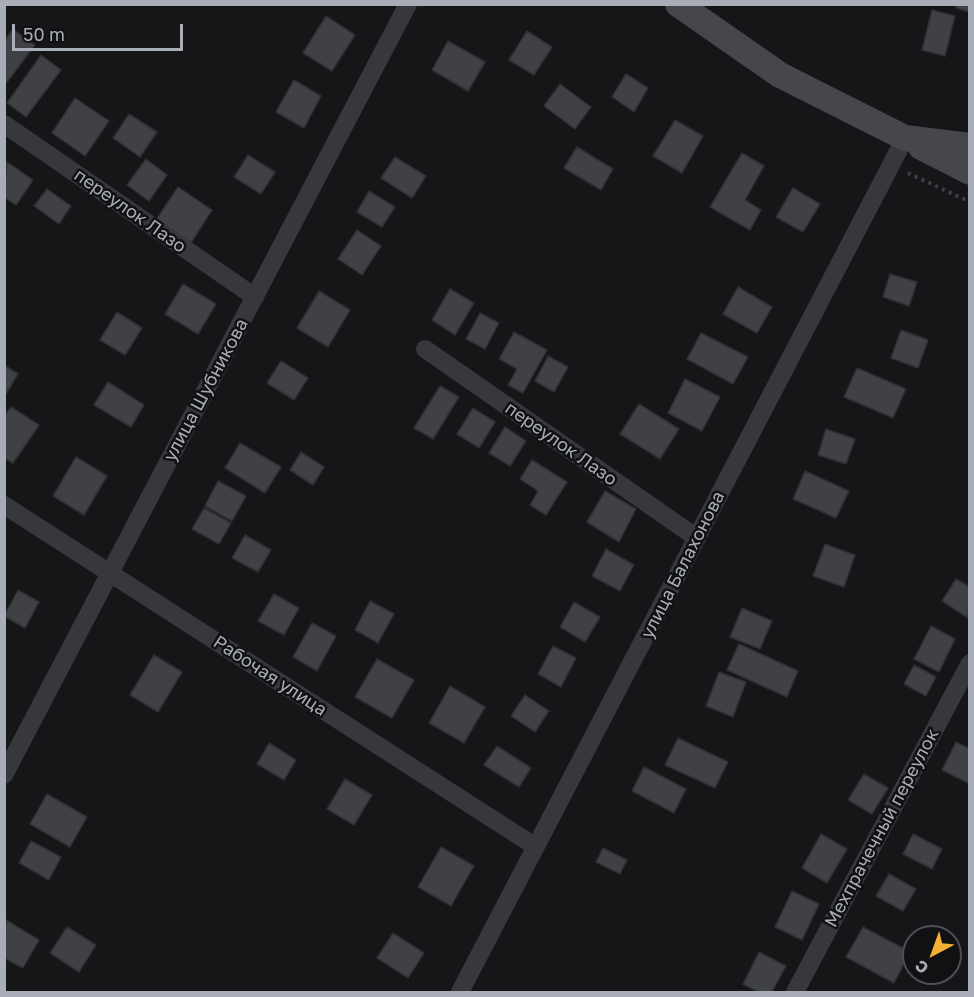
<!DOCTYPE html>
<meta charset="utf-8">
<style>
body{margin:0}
#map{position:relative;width:974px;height:997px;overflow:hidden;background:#161618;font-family:"Golos Text",sans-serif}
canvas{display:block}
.frame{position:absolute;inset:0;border:6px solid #a8adb8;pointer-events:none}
.north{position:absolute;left:902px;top:925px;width:60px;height:60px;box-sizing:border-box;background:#111113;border:2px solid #4d4f55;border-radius:50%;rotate:221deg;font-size:16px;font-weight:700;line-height:24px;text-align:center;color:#a8adb8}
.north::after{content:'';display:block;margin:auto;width:21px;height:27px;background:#f2b134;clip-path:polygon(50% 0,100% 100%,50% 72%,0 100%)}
.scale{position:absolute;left:12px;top:24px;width:171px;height:27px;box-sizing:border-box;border:3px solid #a8adb8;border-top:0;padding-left:8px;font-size:18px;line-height:21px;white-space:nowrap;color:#a8adb8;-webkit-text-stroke:4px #111113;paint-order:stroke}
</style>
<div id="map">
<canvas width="974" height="997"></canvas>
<div class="frame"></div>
<div class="north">С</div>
<div class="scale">50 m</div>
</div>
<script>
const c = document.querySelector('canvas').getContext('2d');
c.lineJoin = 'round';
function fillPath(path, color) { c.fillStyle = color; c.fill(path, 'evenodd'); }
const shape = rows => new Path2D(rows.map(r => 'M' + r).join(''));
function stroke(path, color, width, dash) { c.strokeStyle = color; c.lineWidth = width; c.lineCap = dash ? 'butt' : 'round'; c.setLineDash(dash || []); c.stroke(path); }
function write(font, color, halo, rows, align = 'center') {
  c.font = font + ' "Golos Text",sans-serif'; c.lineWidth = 5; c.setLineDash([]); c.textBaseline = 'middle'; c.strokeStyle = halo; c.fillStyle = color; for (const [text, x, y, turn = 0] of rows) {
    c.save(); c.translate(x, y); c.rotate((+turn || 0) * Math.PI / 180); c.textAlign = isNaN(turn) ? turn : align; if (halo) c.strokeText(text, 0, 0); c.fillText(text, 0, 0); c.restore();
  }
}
const building = shape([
 [957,4,970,4,970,12,956,8,957,4],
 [932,10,955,16,945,56,922,50,932,10],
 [326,16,355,35,332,71,303,53,326,16],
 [13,29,35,45,4,86,4,41,13,29],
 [527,31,552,47,534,75,509,60,527,31],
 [448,41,485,62,468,91,432,70,448,41],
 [41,55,61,70,26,117,7,103,41,55],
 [626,74,648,88,634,112,612,97,626,74],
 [294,80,321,96,304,128,276,112,294,80],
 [560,84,591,107,575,129,544,106,560,84],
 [75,98,109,121,85,156,52,133,75,98],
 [129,114,157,132,140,157,113,138,129,114],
 [675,120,703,136,682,173,653,156,675,120],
 [577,147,613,169,601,190,564,168,577,147],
 [742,153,764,166,745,200,761,210,750,230,710,207,742,153],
 [248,155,275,172,261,194,234,177,248,155],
 [395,157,426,176,412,198,381,178,395,157],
 [146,159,167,175,149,201,127,185,146,159],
 [7,162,33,180,16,205,4,197,7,162],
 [178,187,212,210,191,243,156,220,178,187],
 [793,188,820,204,803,232,776,217,793,188],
 [47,189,71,206,59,224,34,206,47,189],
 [369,191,395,207,382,227,357,212,369,191],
 [357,230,381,246,362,275,338,259,357,230],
 [890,274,917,282,909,306,883,297,890,274],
 [183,284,216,304,198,334,165,314,183,284],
 [738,287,772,307,757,333,723,314,738,287],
 [450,289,474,303,455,335,432,320,450,289],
 [319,291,350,310,328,347,297,328,319,291],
 [117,312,142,328,125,355,100,340,117,312],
 [480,313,499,323,485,349,466,339,480,313],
 [901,330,928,340,918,368,891,358,901,330],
 [514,332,547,350,523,393,508,385,517,369,499,359,514,332],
 [701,333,748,357,733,384,687,359,701,333],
 [548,356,568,367,554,392,535,381,548,356],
 [281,361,308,378,294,400,267,383,281,361],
 [4,365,18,374,4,397,4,365],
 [857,368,906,389,893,418,844,397,857,368],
 [685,379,720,397,702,431,668,413,685,379],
 [108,382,144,405,131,427,94,405,108,382],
 [440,386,459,397,433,439,414,428,440,386],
 [639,404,679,429,660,459,620,434,639,404],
 [11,407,39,425,13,463,4,458,4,416,11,407],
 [473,408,495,422,479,448,457,434,473,408],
 [505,427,526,441,510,466,489,453,505,427],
 [826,429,855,439,846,464,818,455,826,429],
 [240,443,281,467,265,493,225,468,240,443],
 [301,452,324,467,313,485,290,470,301,452],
 [76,457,107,476,84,515,53,496,76,457],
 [532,460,567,482,546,515,530,505,538,491,520,479,532,460],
 [805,471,849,491,836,518,793,499,805,471],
 [218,481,246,496,232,521,205,506,218,481],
 [605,491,636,509,619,542,587,522,605,491],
 [204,508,231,523,219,544,192,529,204,508],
 [245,535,271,550,258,572,232,558,245,535],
 [825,544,855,555,844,587,813,576,825,544],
 [606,549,634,565,620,591,592,576,606,549],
 [956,579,970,587,968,618,942,601,956,579],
 [18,590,39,602,25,628,4,616,18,590],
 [274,594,299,608,284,635,258,621,274,594],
 [370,601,394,614,378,643,355,630,370,601],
 [574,602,600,617,585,642,560,627,574,602],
 [742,608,772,621,760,649,730,637,742,608],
 [312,623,336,636,317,671,293,657,312,623],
 [931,626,955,639,939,672,914,659,931,626],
 [739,644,798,671,787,697,727,670,739,644],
 [553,646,576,658,561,687,538,674,553,646],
 [154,655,182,672,158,712,130,695,154,655],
 [377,659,414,680,392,718,355,697,377,659],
 [914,665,936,677,926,696,904,684,914,665],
 [719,672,746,682,733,717,706,706,719,672],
 [450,686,485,707,464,743,429,723,450,686],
 [525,695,549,711,535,732,511,716,525,695],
 [678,738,728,762,715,788,665,765,678,738],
 [956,742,970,749,970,784,942,770,956,742],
 [269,743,296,760,284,780,257,764,269,743],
 [497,746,531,768,519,787,484,765,497,746],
 [644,767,686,789,674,813,632,791,644,767],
 [864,774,888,788,872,814,848,800,864,774],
 [345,779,372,795,354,825,327,809,345,779],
 [47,794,87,817,70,847,30,824,47,794],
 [821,834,847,849,827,883,802,868,821,834],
 [913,834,942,849,932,869,903,854,913,834],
 [31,841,61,857,49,880,19,863,31,841],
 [441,847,474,866,451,906,418,887,441,847],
 [603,848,627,860,620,874,596,862,603,848],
 [889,874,916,889,903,911,876,896,889,874],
 [792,891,819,904,802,940,775,927,792,891],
 [6,920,39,940,23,968,4,958,6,920],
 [67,927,96,945,79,972,50,953,67,927],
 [863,927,910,952,894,983,846,957,863,927],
 [393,933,424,953,408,978,377,958,393,933],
 [759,952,786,966,772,992,759,992,743,984,759,952]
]);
const path = shape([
 [908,173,970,202]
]);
const minor = shape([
 [4,124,255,297],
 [425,349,697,538],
 [4,505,536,847],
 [4,775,408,4],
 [460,992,905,138],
 [795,992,970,663]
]);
const secondary = shape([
 [678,4,780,75,905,138,970,146],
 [921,147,970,172]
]);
const streetNames = [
 ["переулок Лазо",130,211,35],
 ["улица Шубникова",206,390,-62],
 ["переулок Лазо",561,444,35],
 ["улица Балахонова",683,565,-63],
 ["Рабочая улица",270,676,33],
 ["Мехпрачечный переулок",882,828,-62]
];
fillPath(building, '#404145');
stroke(building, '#303034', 1.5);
stroke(path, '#3d3f44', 4, [3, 4.5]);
stroke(minor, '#37383d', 18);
stroke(secondary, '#45474d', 26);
write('18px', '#a8adb8', '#111113', streetNames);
</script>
